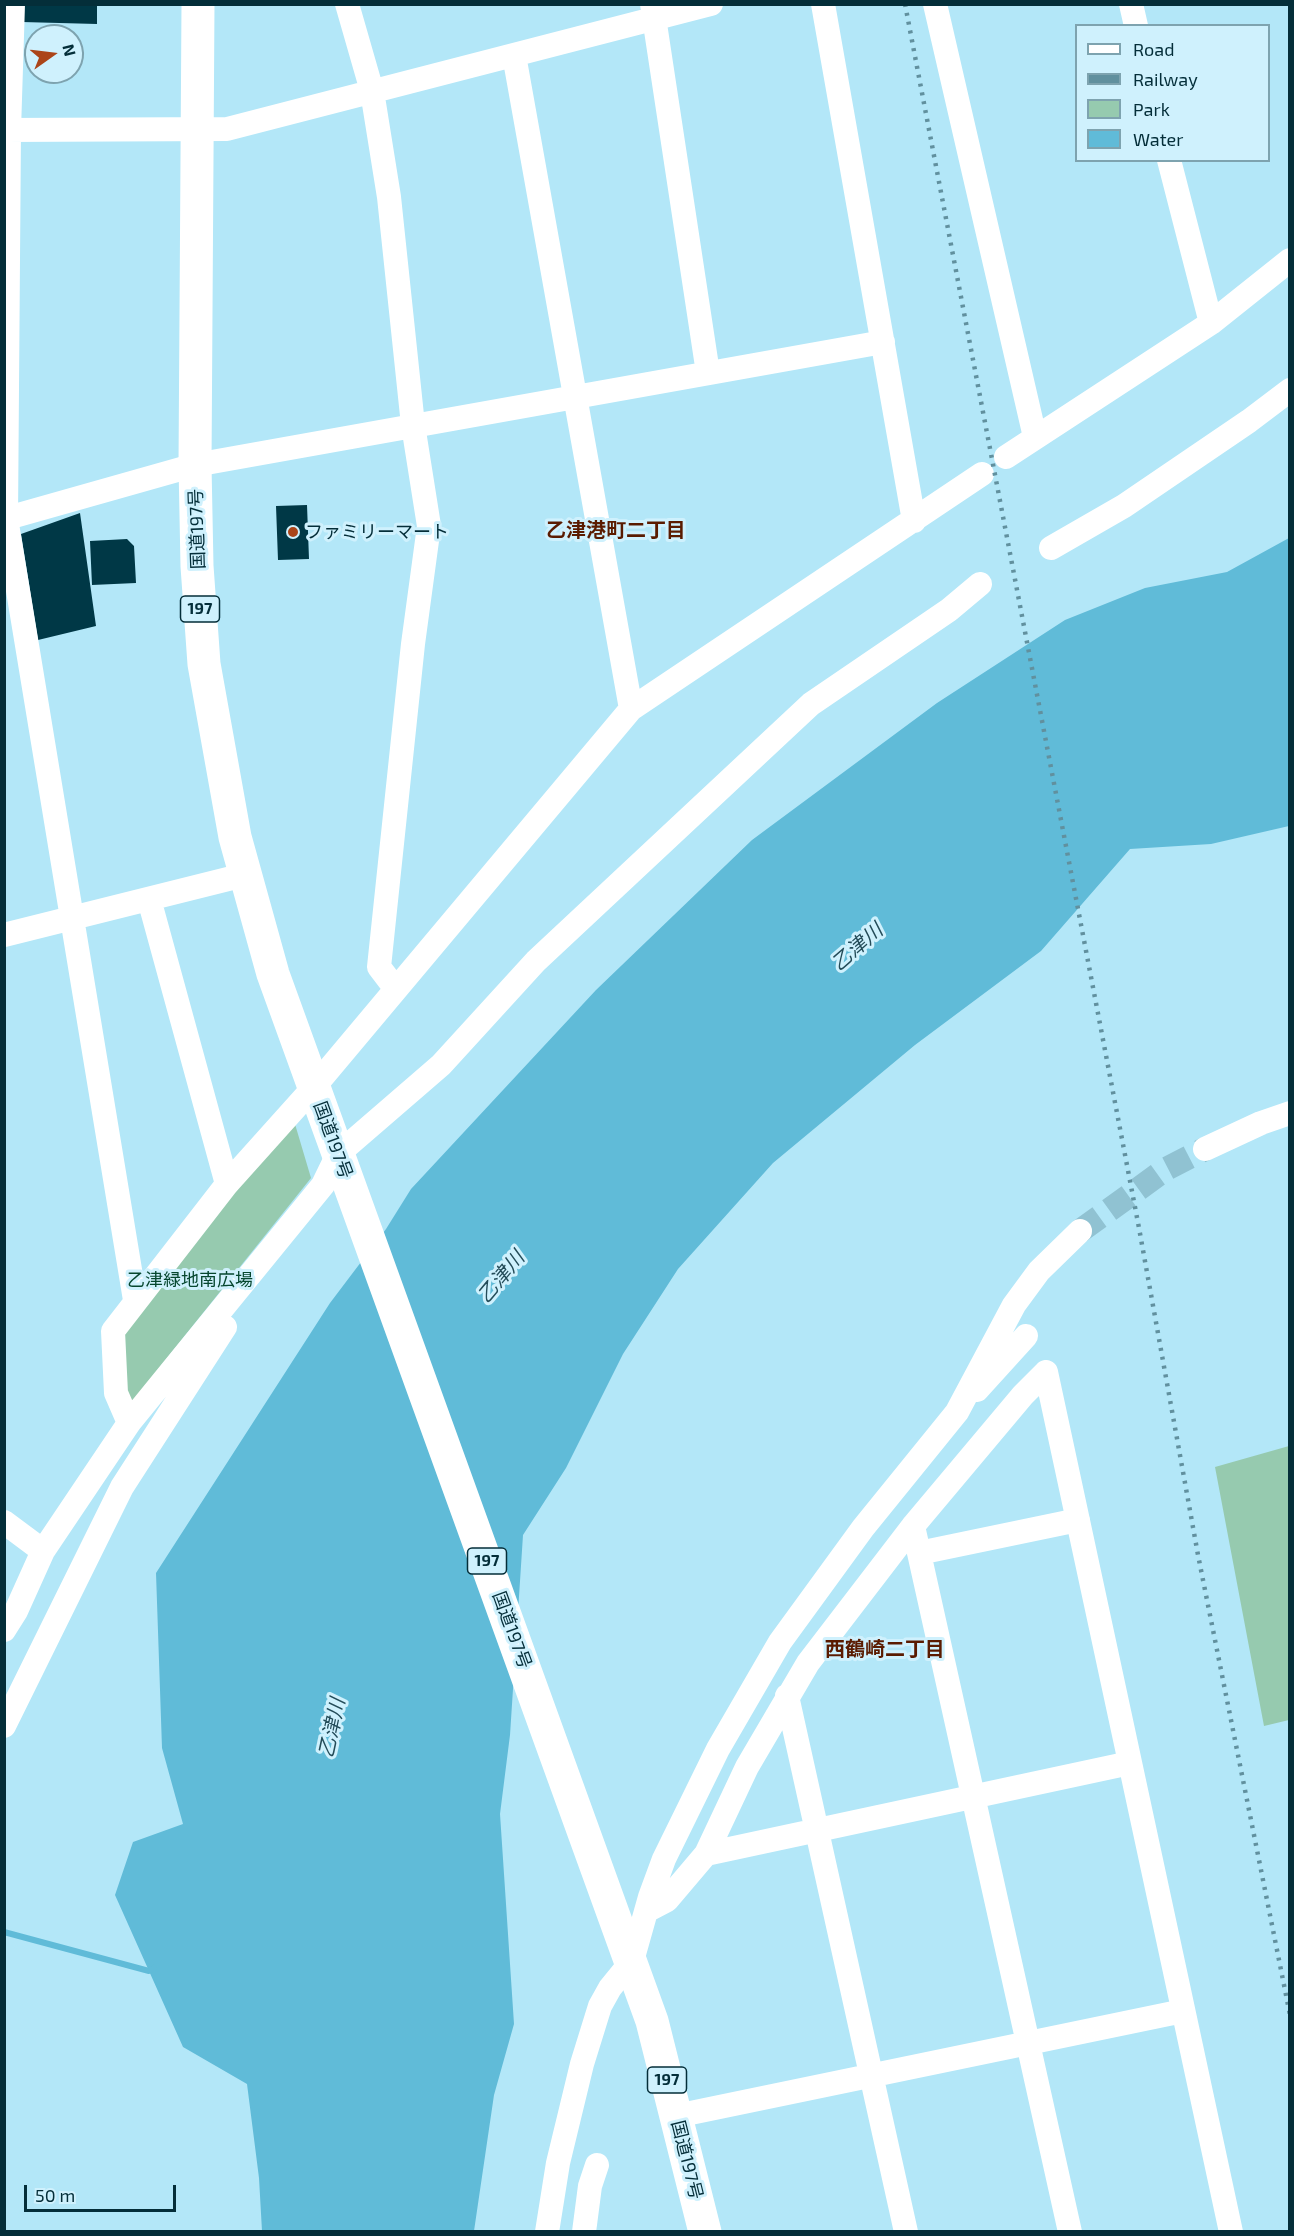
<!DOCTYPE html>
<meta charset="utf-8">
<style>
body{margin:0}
#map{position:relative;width:1294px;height:2236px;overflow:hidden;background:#b3e7f8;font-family:"Exo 2",sans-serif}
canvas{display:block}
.frame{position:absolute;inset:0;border:6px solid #042e39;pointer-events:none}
.legend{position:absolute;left:1075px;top:24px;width:195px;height:138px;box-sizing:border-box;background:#cff1fd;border:2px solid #7ea3af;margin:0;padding:8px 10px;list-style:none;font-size:18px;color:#042e39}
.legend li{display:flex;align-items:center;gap:12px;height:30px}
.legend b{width:30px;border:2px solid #7ea3af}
.north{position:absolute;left:24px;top:24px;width:60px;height:60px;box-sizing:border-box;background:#cff1fd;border:2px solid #7ea3af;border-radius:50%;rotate:76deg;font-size:16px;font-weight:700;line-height:24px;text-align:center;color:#042e39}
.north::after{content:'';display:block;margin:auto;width:21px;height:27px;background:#ab4519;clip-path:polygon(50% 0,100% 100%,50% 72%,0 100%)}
.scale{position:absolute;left:24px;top:2185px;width:152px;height:27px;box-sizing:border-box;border:3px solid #042e39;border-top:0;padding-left:8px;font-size:18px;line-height:21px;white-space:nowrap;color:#042e39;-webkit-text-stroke:4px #cff1fd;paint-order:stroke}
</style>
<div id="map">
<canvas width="1294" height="2236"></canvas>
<div class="frame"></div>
<ul class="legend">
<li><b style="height:8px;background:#fff"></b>Road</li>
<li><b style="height:8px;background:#61909e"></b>Railway</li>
<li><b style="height:16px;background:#96caaf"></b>Park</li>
<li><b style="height:16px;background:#60bbd8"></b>Water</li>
</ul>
<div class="north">N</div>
<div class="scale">50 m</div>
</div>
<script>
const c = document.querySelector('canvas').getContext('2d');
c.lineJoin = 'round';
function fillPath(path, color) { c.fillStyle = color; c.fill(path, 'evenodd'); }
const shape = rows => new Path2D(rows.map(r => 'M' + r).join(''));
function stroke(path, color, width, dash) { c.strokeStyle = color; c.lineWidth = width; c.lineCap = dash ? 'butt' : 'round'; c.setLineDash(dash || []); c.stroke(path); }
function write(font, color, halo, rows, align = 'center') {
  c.font = font + ' "Exo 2","Noto Sans JP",sans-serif'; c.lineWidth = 6; c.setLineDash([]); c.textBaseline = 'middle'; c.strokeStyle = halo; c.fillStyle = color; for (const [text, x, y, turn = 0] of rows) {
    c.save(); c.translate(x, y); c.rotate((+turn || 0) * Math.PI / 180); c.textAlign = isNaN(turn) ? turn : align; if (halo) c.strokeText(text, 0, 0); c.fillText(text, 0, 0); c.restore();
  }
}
const green = shape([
 [292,1114,311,1178,127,1408,116,1332],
 [1289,1446,1289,1720,1264,1726,1215,1467]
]);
const water = shape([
 [1289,538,1289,826,1211,844,1130,849,1041,951,915,1045,773,1163,678,1269,623,1354,566,1468,523,1535,510,1735,500,1814,514,2024,494,2095,474,2231,262,2231,259,2178,247,2084,183,2047,115,1895,133,1842,183,1824,162,1748,156,1573,330,1303,386,1229,411,1189,596,990,752,840,937,703,1065,620,1145,588,1227,572]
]);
const stream = shape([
 [4,1932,149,1971,154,1968]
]);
const building = shape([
 [22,4,97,4,97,24,22,22],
 [307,505,309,559,278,560,276,506],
 [80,513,96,626,38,640,21,534],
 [127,539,134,546,136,583,92,585,90,541]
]);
const minorTunnel = shape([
 [1080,1231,1166,1169,1205,1149]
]);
const minor = shape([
 [13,4,9,130,6,518,135,1300],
 [347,4,372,91,389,197,413,425,429,526,413,644,379,967,395,988],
 [652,4,708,373],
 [823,4,914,521],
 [935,4,1035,437],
 [1131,4,1136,26],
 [514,55,631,709],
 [4,130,227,129,711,4],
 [1169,160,1211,323],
 [1006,457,1211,323,1290,260],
 [4,519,195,465,883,342],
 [1051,548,1124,506,1249,421,1290,390],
 [149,899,227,1184],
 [4,935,244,875],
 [1205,1149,1261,1123,1290,1113],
 [1046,1372,1231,2232],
 [977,1390,1026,1336],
 [129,1423,116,1393,113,1331,227,1184,314,1087,631,709,982,474],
 [4,1522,43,1551],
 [913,1526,1070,2232],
 [919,1553,1078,1520],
 [4,1630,16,1611,43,1551,129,1423,323,1185,338,1154,441,1065,536,961,811,704,949,610,980,584],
 [787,1696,906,2232],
 [4,1726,122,1487,225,1327],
 [706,1854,1130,1763],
 [646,1911,667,1900,706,1854,747,1767,808,1663,913,1526,1023,1395,1046,1372],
 [676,2116,1183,2011],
 [547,2232,558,2163,582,2064,600,2006,610,1988,632,1961,650,1897,664,1859,718,1749,780,1642,863,1528,957,1412,1014,1305,1039,1271,1080,1231],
 [584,2232,590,2186,597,2165]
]);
const highway = shape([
 [198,4,195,465,197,566,204,664,235,837,273,974,652,2021,705,2232]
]);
const rail = shape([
 [905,4,1139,1228,1198,1555,1290,2015]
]);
const markers = [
 [293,532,6,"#ab4519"]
];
const shields = [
 [200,609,39],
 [487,1561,39],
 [667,2080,39]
];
const shieldNames = [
 ["197",200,609],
 ["197",487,1561],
 ["197",667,2080]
];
const streetNames = [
 ["国道197号",197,529,-92],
 ["国道197号",333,1140,70],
 ["国道197号",512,1630,70],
 ["国道197号",687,2160,76]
];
const poiNames = [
 ["ファミリーマート",305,532]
];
const parkNames = [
 ["乙津緑地南広場",190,1280]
];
const neighbourhoodNames = [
 ["乙津港町二丁目",616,530],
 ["西鶴崎二丁目",885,1649]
];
const waterNames = [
 ["乙津川",857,947,-41],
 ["乙津川",501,1277,-50],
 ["乙津川",332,1728,-78]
];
fillPath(green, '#96caaf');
fillPath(water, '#60bbd8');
stroke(stream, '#60bbd8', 6);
fillPath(building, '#003846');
stroke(minorTunnel, '#90c2d2', 24, [24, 12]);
stroke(minor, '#fff', 24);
stroke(highway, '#fff', 33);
stroke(rail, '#61909e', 4.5, [3, 6]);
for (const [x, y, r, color] of markers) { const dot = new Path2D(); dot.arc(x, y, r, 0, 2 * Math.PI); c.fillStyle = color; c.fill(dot); stroke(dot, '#cff1fd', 2); }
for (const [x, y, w] of shields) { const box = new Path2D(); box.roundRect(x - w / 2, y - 13, w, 26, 4.5); c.fillStyle = '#cff1fd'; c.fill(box); stroke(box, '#042e39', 1.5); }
write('bold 16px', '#042e39', null, shieldNames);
write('18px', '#042e39', '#cff1fd', streetNames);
write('18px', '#042e39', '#cff1fd', poiNames, 'left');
write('18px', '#06472f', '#cff1fd', parkNames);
write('bold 20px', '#5a1b00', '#cff1fd', neighbourhoodNames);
write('italic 20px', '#244c59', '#cff1fd', waterNames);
</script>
